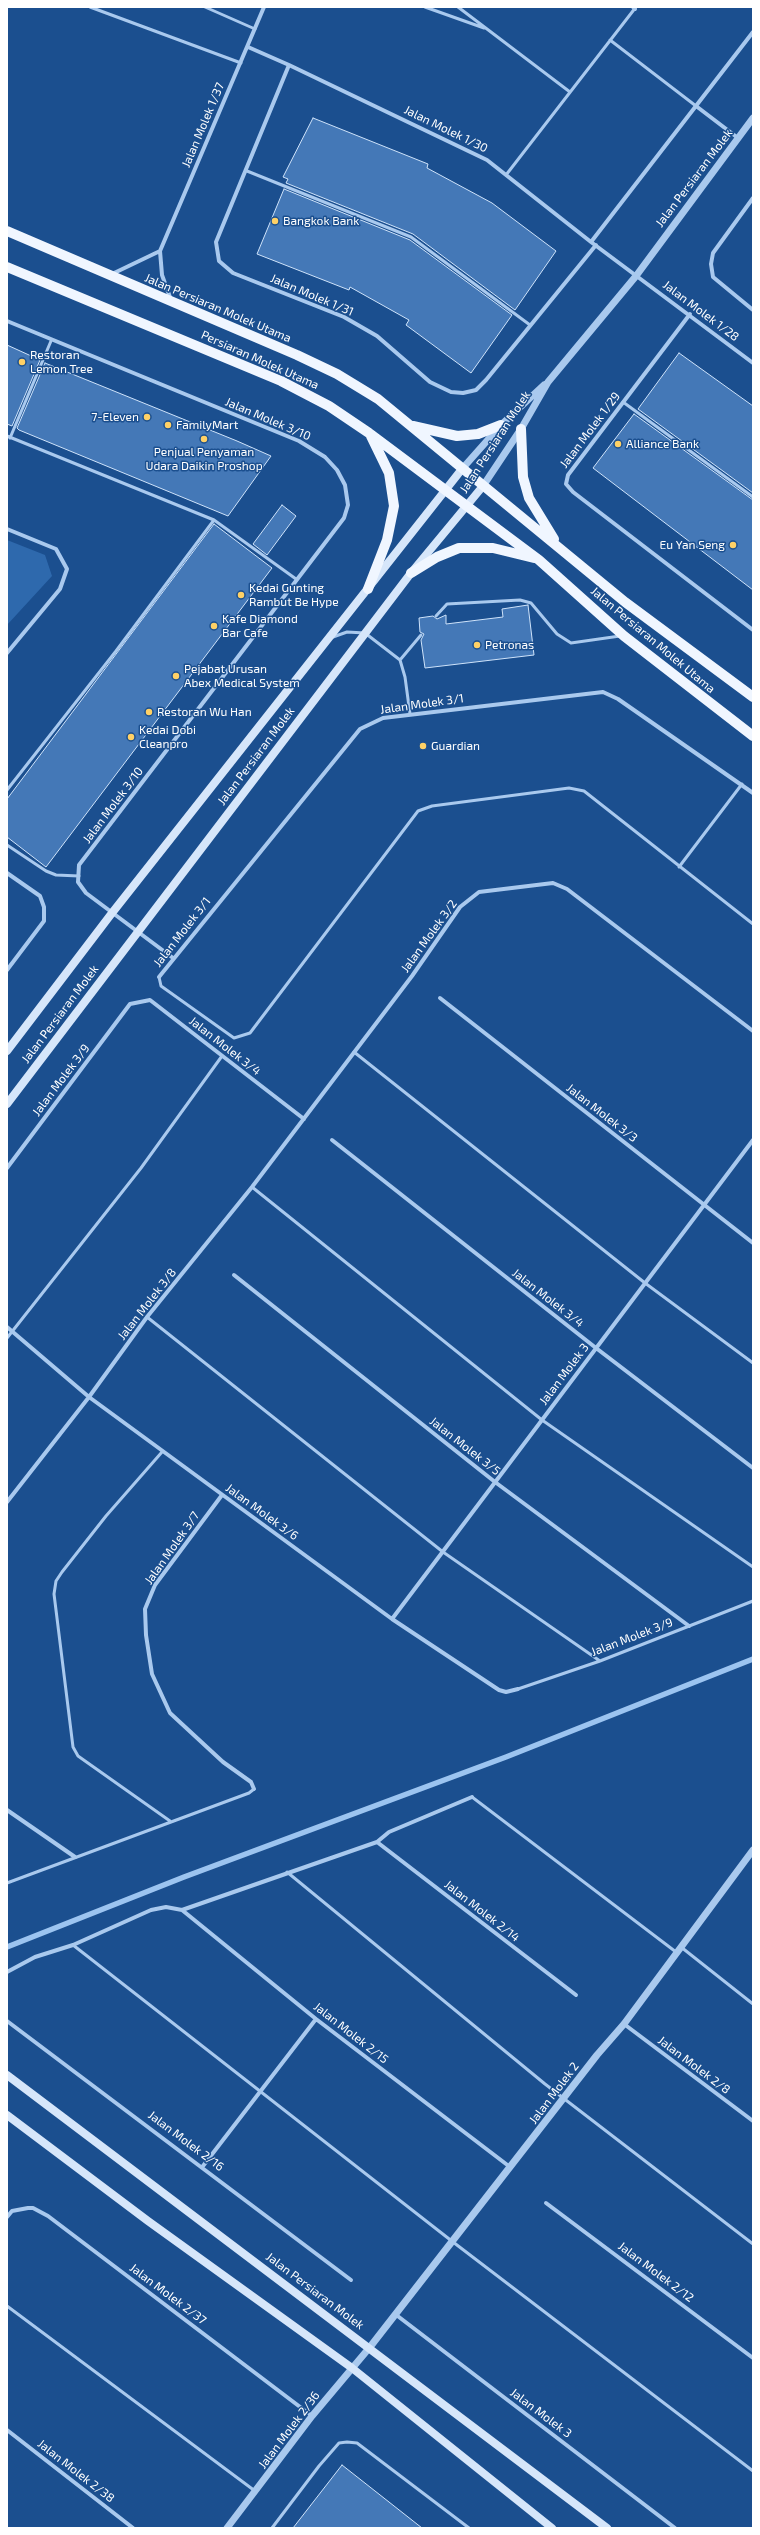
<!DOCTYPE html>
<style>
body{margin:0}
#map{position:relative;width:760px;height:2535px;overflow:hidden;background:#1b4f8f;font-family:"Exo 2",sans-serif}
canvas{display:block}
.frame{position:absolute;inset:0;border:8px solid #fff;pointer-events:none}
</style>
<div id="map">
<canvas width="760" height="2535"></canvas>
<div class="frame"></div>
</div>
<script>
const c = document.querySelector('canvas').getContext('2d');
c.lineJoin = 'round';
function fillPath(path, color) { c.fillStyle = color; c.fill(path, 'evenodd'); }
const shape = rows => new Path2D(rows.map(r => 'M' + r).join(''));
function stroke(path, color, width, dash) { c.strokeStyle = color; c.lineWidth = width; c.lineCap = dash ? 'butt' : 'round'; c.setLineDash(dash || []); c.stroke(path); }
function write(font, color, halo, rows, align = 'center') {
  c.font = font + ' "Exo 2",sans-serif'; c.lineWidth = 3; c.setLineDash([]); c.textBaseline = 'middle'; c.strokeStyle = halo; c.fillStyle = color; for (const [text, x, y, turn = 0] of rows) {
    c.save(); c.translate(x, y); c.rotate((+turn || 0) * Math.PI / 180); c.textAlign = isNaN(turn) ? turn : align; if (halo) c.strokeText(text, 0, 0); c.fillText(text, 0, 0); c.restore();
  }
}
const green = shape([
 [7,540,45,555,52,576,7,625]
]);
const stream = shape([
 [7,1947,184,1877,506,1757,753,1659]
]);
const building = shape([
 [313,118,428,164,427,168,492,203,556,251,515,310,413,234,286,183,288,179,283,177,313,118],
 [284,189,410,240,512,315,471,373,406,325,409,320,350,287,349,290,257,254,284,189],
 [7,345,40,360,12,426,7,424,7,345],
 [679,353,753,406,753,493,638,409,679,353],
 [45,363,237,441,271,456,228,516,19,430,17,428,45,363],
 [634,414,753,500,753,590,593,468,634,414],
 [282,505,296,516,267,555,253,544,282,505],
 [214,524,272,568,46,867,7,837,7,799,214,524],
 [528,605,534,655,425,668,421,640,424,634,420,632,419,618,433,616,437,619,446,615,446,624,503,617,502,609,528,605],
 [342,2465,422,2528,293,2528,342,2465]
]);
const service = shape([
 [90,7,241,63],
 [205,7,255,29],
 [425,7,484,28],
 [458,7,570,92],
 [610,40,696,106],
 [247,171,411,237,530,325],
 [506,175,636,7],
 [623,402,753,497],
 [7,436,214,520,116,651,7,790],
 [10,438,51,341],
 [214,520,296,579],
 [436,616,447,604,520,600,531,603,557,634,571,643,620,636],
 [333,637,347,632,365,633,400,660,405,677,410,714],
 [400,660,421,635],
 [7,845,46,871,56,875,79,876],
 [679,867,742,784],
 [159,977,161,986,234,1038,250,1033,418,811,432,806,569,788,584,791,753,924],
 [354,1052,645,1283,753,1363],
 [252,1187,542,1420,753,1567],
 [147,1317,443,1552,600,1661],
 [7,1338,141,1168,222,1056],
 [162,1452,106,1516,62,1572,56,1581,54,1594,73,1747,78,1756,170,1821],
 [518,1689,600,1661,753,1601],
 [472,1797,676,1952],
 [287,1872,545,2084,753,2244],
 [7,1883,249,1793,254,1789],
 [73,1945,453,2242,753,2471],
 [681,1947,753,2004],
 [7,2306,255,2491],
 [272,2528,319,2466,339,2443,347,2442,357,2443,469,2528]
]);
const minor = shape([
 [633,7,635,9],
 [248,47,289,65,487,160,591,242,753,363],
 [289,65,216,242,219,261,233,273,344,317,377,336,430,382,451,392,463,393,476,390,486,380,596,245],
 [696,106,738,138],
 [753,198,713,253,711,264,713,277,753,310],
 [591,242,753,32],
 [112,274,160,251],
 [171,300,162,275,160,251,264,7],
 [690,314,568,475,566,484,573,492,753,630],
 [7,321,299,441,325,457,337,470,345,485,348,505,344,518,79,865,78,882,86,893,173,958],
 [7,529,56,549,67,569,60,589,7,653],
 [7,873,40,896,44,907,44,921,7,970],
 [159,977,360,729,383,718,603,692,618,699,753,793],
 [440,998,753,1243],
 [332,1140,596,1348,753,1468],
 [7,1168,130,1004,150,1000,304,1119],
 [234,1275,495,1482,689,1626],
 [7,1327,89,1397,392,1619,499,1690,506,1692,518,1689],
 [222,1495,155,1585,145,1609,146,1635,152,1674,170,1713,223,1762,251,1782,254,1789],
 [7,1502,89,1397,147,1317,252,1187,412,976,460,907,479,892,553,883,567,889,753,1031],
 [392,1619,753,1140],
 [7,1810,75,1857],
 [377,1842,576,1995],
 [182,1910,316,2019,510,2167],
 [7,1972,35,1957,73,1945,151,1910,166,1907,182,1910,377,1842,389,1832,472,1797],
 [7,2021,351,2280],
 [624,2024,753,2121],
 [203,2166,316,2019],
 [546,2203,753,2358],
 [7,2217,12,2211,28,2208,33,2208,48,2216,312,2416],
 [395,2314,675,2528],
 [7,2430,133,2528]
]);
const tertiary = shape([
 [462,469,501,425,544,385],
 [483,486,521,429,548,382,636,276,753,118],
 [227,2528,312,2416,370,2347,597,2055,624,2024,753,1850]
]);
const secondary = shape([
 [7,1051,112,913,462,469],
 [7,1104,411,573,483,486],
 [7,2075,607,2528],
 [7,2115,148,2221,352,2368,552,2528]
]);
const primary = shape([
 [7,231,297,355,337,374,378,399,625,602,753,697],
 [7,267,281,381,329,406,369,433,539,560,624,636,753,736],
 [413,426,457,436,478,434,501,425],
 [521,429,523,477,529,498,554,539],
 [411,573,437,557,459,548,493,548,534,558],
 [368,589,387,540,394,506,389,473,371,436]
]);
const markers = [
 [275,221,4,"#ffd166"],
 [22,362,4,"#ffd166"],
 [147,417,4,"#ffd166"],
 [168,425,4,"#ffd166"],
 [204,439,4,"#ffd166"],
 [618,444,4,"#ffd166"],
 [733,545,4,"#ffd166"],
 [241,595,4,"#ffd166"],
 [214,626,4,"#ffd166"],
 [477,645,4,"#ffd166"],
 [176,676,4,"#ffd166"],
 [149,712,4,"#ffd166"],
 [131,737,4,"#ffd166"],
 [423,746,4,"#ffd166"]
];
const streetNames = [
 ["Jalan Molek 1/37",203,125,-67],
 ["Jalan Molek 1/30",446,129,26],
 ["Jalan Persiaran Molek",694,178,-53],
 ["Jalan Molek 1/31",312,295,23],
 ["Jalan Persiaran Molek Utama",218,308,23],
 ["Jalan Molek 1/28",701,311,37],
 ["Persiaran Molek Utama",260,360,24],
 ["Jalan Molek 3/10",268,419,23],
 ["Jalan Molek 1/29",590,430,-53],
 ["Jalan Persiaran Molek",495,442,-57],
 ["Jalan Persiaran Molek Utama",653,640,40],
 ["Jalan Molek 3/1",422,704,-8],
 ["Jalan Persiaran Molek",256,756,-53],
 ["Jalan Molek 3/10",113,805,-53],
 ["Jalan Molek 3/1",182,932,-52],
 ["Jalan Molek 3/2",429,936,-54],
 ["Jalan Persiaran Molek",60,1014,-53],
 ["Jalan Molek 3/4",225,1046,38],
 ["Jalan Molek 3/9",61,1080,-53],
 ["Jalan Molek 3/3",602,1113,38],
 ["Jalan Molek 3/4",548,1298,38],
 ["Jalan Molek 3/8",147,1304,-52],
 ["Jalan Molek 3",564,1374,-53],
 ["Jalan Molek 3/5",465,1446,38],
 ["Jalan Molek 3/6",262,1512,36],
 ["Jalan Molek 3/7",172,1548,-55],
 ["Jalan Molek 3/9",632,1637,-21],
 ["Jalan Molek 2/14",482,1911,38],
 ["Jalan Molek 2/15",351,2033,38],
 ["Jalan Molek 2/8",694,2065,37],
 ["Jalan Molek 2",554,2093,-53],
 ["Jalan Molek 2/16",186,2141,37],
 ["Jalan Molek 2/12",656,2272,37],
 ["Jalan Persiaran Molek",315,2291,37],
 ["Jalan Molek 2/37",168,2294,37],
 ["Jalan Molek 3",541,2413,37],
 ["Jalan Molek 2/36",289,2430,-53],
 ["Jalan Molek 2/38",76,2471,38]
];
const poiNames = [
 ["Bangkok Bank",283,221],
 ["Restoran",30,355],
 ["Lemon Tree",30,369],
 ["7-Eleven",139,417,"right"],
 ["FamilyMart",176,425],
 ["Alliance Bank",626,444],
 ["Penjual Penyaman",204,452,"center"],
 ["Udara Daikin Proshop",204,466,"center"],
 ["Eu Yan Seng",725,545,"right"],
 ["Kedai Gunting",249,588],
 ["Rambut Be Hype",249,602],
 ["Kafe Diamond",222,619],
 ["Bar Cafe",222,633],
 ["Petronas",485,645],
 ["Pejabat Urusan",184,669],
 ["Abex Medical System",184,683],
 ["Restoran Wu Han",157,712],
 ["Kedai Dobi",139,730],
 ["Cleanpro",139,744],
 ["Guardian",431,746]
];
fillPath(green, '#2e69ad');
stroke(stream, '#9cc4f0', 5.5);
fillPath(building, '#4478b7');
stroke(building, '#cfe3fa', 1);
stroke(service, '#a9c9ee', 3);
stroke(minor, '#a9c9ee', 4);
stroke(tertiary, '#a9c9ee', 7);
stroke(secondary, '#d6e6fa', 8);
stroke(primary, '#f0f6ff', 10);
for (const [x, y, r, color] of markers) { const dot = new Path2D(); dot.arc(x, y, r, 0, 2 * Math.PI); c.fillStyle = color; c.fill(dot); stroke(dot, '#1b4f8f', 1.5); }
write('12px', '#fff', '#1b4f8f', streetNames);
write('12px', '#fff', '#1b4f8f', poiNames, 'left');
</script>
